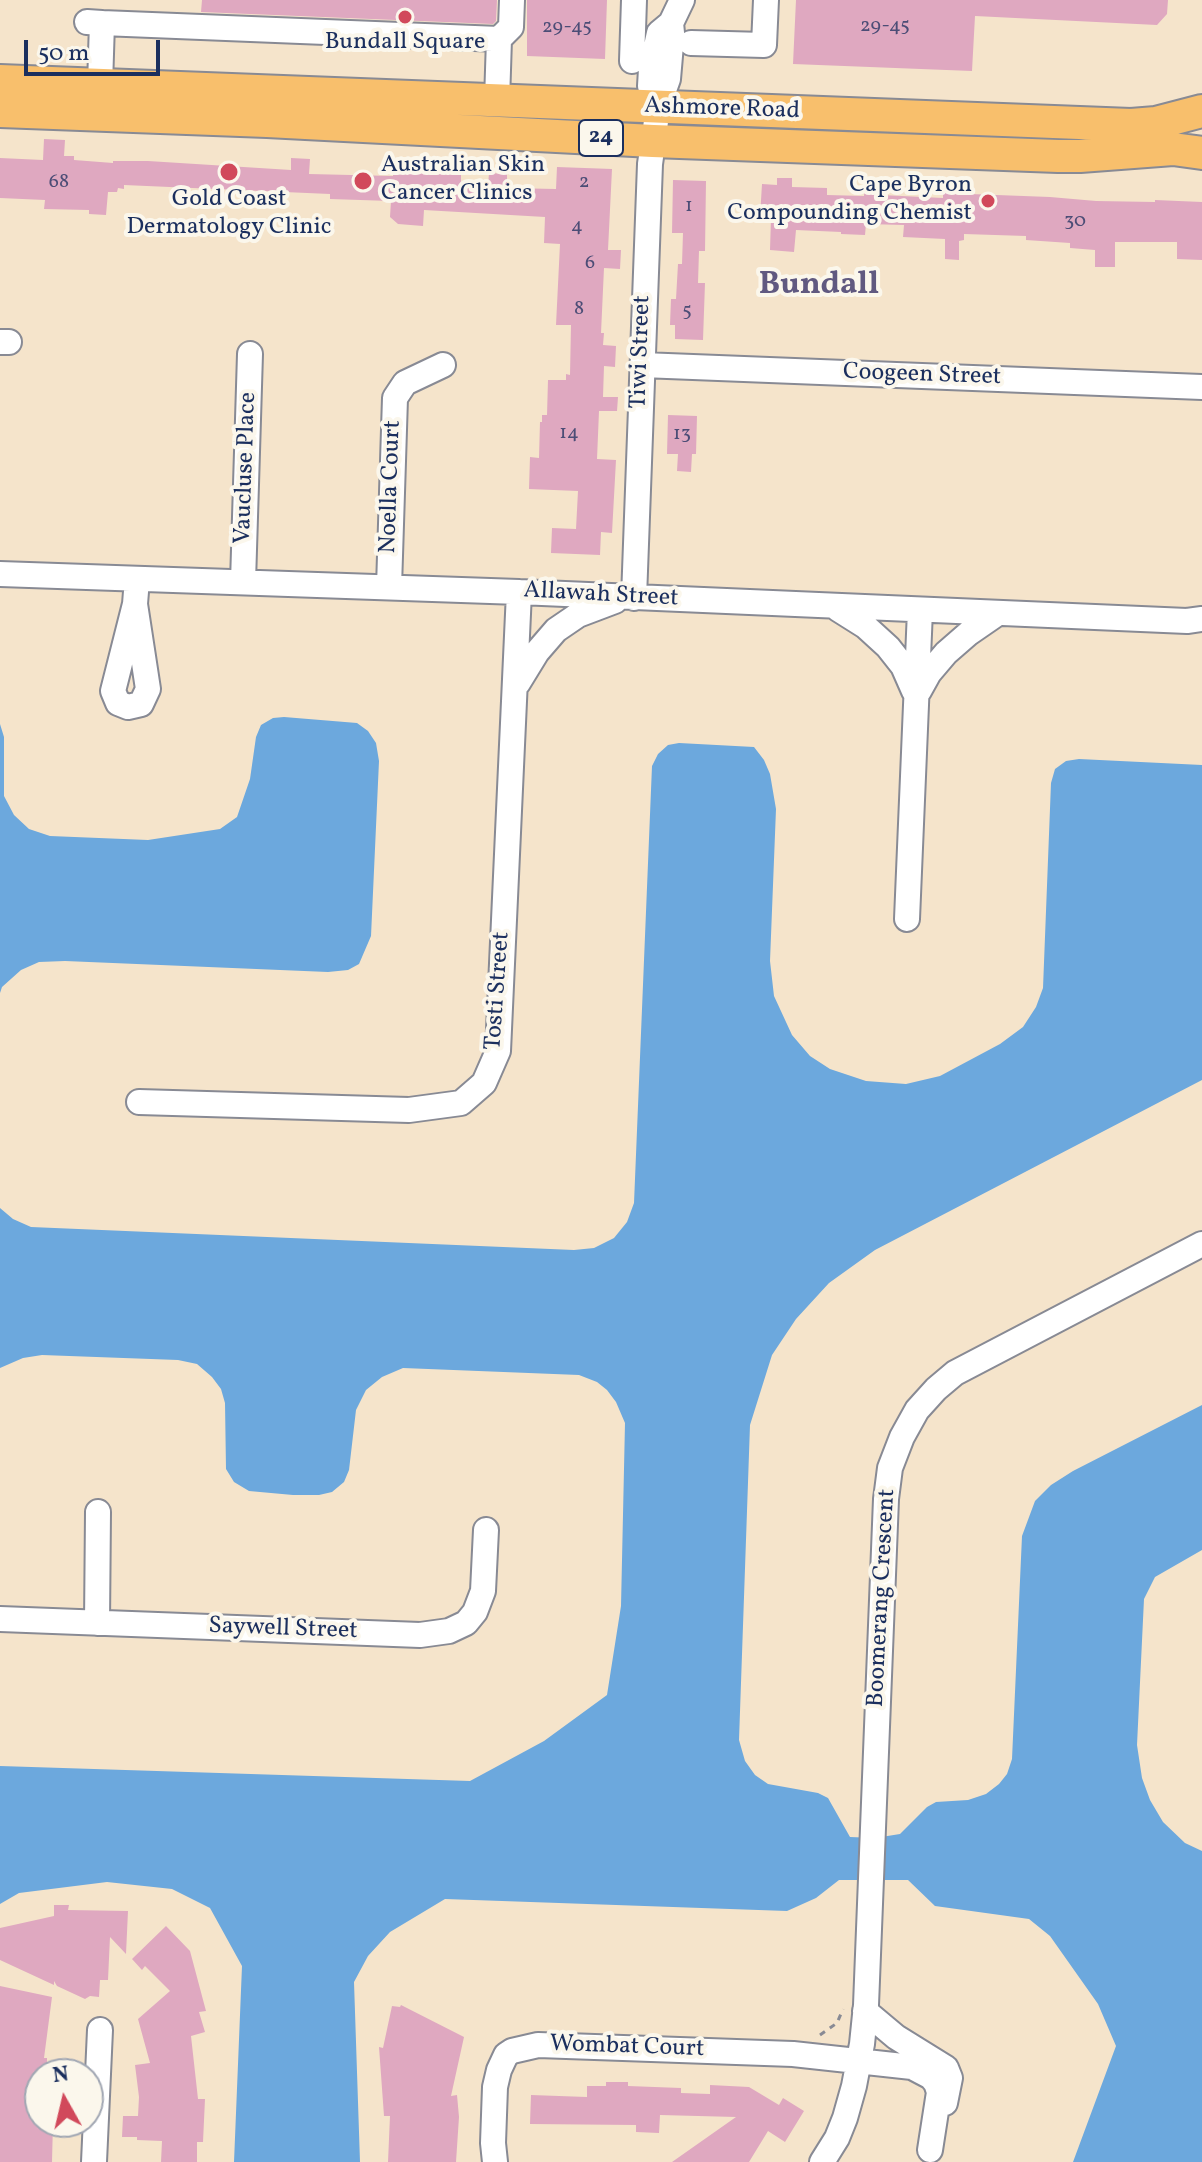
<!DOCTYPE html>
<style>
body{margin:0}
#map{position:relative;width:1202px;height:2162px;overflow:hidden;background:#f5e4cb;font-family:Vollkorn,serif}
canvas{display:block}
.north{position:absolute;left:24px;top:2058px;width:80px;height:80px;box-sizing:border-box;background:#fbf7ec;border:2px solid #a1a7b3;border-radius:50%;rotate:352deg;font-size:22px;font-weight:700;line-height:32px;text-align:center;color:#1b2f5e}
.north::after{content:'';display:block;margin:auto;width:28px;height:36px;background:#d1495b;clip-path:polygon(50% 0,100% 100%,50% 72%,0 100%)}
.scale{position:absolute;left:24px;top:40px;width:136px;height:36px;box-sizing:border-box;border:4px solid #1b2f5e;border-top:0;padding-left:10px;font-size:24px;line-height:28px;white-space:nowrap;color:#1b2f5e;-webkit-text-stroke:6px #fbf7ec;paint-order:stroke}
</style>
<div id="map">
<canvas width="1202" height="2162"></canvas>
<div class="north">N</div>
<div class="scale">50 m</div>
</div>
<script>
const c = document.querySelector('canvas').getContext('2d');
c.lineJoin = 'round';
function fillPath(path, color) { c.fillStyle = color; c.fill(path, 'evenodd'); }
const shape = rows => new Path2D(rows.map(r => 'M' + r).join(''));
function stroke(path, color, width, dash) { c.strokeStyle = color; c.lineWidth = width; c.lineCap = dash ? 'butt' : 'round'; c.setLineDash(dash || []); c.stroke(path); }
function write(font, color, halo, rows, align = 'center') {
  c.font = font + ' Vollkorn,serif'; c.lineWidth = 8; c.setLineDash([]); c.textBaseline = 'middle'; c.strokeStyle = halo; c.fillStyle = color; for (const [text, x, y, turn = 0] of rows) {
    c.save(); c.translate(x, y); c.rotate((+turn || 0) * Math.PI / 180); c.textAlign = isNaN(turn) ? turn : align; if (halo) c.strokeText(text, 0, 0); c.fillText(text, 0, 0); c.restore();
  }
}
const water = shape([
 [284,717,357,723,368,731,376,743,379,761,371,936,359,964,348,970,328,972,65,961,39,962,21,970,2,987,0,993,0,724,4,737,4,796,14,815,29,829,50,836,148,840,220,829,237,817,250,779,256,737,261,725,273,718],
 [679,743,754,747,764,760,770,774,776,809,770,961,774,996,792,1035,810,1056,830,1069,866,1081,906,1084,940,1076,1000,1044,1023,1027,1036,1007,1043,988,1051,783,1055,769,1066,761,1079,759,1202,765,1202,1080,875,1250,829,1283,796,1319,772,1355,750,1425,739,1740,745,1761,755,1775,768,1784,818,1793,828,1798,850,1837,875,1838,900,1834,927,1807,936,1802,968,1800,986,1794,999,1784,1007,1774,1012,1759,1022,1536,1035,1501,1051,1485,1073,1471,1202,1405,1202,1550,1155,1577,1144,1599,1137,1745,1142,1778,1150,1800,1163,1822,1185,1843,1202,1851,1202,2162,1073,2162,1116,2046,1098,2004,1050,1936,1029,1919,935,1906,908,1880,839,1880,816,1898,787,1911,445,1899,390,1932,368,1956,354,1982,360,2162,234,2162,242,1966,210,1908,172,1889,107,1882,19,1893,0,1904,0,1766,470,1781,544,1741,607,1695,621,1606,625,1423,616,1402,607,1390,597,1382,579,1375,403,1368,382,1377,366,1390,356,1410,349,1470,344,1482,332,1492,319,1495,293,1495,249,1491,234,1482,226,1469,225,1403,221,1389,212,1377,197,1364,178,1360,42,1355,23,1358,0,1368,0,1208,13,1219,31,1227,574,1250,594,1248,614,1238,627,1222,634,1203,652,766,658,754,668,745]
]);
const building = shape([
 [202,0,497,0,496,21,493,24,201,12],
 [527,0,607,0,605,59,527,56],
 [796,0,1168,0,1167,14,1157,25,975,16,972,71,793,64],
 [44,139,65,140,64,156,74,156,74,160,113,163,113,161,148,161,291,170,291,158,310,159,309,174,393,176,393,169,461,172,461,186,488,186,489,173,507,174,507,188,556,189,557,167,612,169,608,250,621,250,620,269,604,268,601,333,604,333,603,345,616,346,615,367,604,366,603,397,618,397,617,411,599,411,597,459,616,460,612,533,601,532,600,555,551,553,552,528,576,529,578,491,529,489,530,457,539,458,540,422,542,422,542,415,547,415,548,380,566,380,566,374,570,375,571,325,556,325,560,244,544,243,545,217,424,210,423,226,398,224,390,217,391,201,330,199,330,194,124,185,124,189,118,188,117,192,108,192,106,215,89,214,89,210,44,209,45,200,0,198,0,158,43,160],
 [777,178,792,178,792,187,827,188,827,195,864,196,865,184,881,185,881,195,943,198,943,193,1050,197,1096,201,1155,202,1155,200,1202,202,1202,260,1177,259,1177,242,1115,242,1115,267,1095,267,1095,250,1070,248,1070,243,1026,240,1026,236,964,234,964,240,959,241,959,260,945,259,945,239,903,237,904,225,866,224,865,235,841,234,841,232,796,230,794,252,770,250,771,218,760,217,762,184,777,185],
 [673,180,706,181,705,251,699,251,698,283,705,283,703,340,675,339,675,325,670,325,671,299,676,299,678,264,682,264,683,233,672,233],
 [668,415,697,416,696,454,692,454,691,472,677,471,678,454,667,454],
 [54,1905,69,1905,68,1910,128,1911,126,1954,110,1937,108,1980,100,1980,99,1997,90,1996,85,1999,57,1986,54,1981,54,1985,0,1960,0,1928,54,1916],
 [166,1926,190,1951,206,2011,199,2012,205,2032,191,2036,198,2099,205,2099,203,2142,197,2142,197,2162,161,2162,162,2141,137,2140,137,2137,122,2137,123,2116,138,2116,139,2097,135,2065,150,2063,138,2019,170,1991,145,1966,142,1970,132,1959],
 [0,1986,52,1997,44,2058,47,2058,47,2074,40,2074,40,2122,53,2122,52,2162,0,2162],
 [401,2005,464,2037,451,2096,457,2095,459,2117,456,2162,388,2162,390,2116,384,2116,379,2047,383,2048,392,2006,400,2007],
 [606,2082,628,2082,628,2086,681,2088,681,2093,710,2094,710,2085,749,2087,779,2105,783,2098,804,2111,785,2142,768,2131,749,2162,672,2162,736,2117,660,2115,659,2133,636,2132,636,2125,530,2124,531,2095,587,2097,587,2086,606,2086]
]);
const path = shape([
 [820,2035,837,2023,843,2009]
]);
const minor = shape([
 [87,22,102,23,100,85],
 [102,23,499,39],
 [691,43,764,45,766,0],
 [632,61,634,0],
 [497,101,499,39,511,27,512,0],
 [658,107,650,86,651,69,659,33,671,23,682,0],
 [0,342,9,342],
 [642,365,1202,387],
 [0,574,519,592,1187,621,1202,619],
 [243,582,250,354],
 [389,587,395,398,405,383,443,365],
 [634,598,650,164,658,107,668,79,672,33,671,23],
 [135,604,148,689,141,704,128,707,118,703,113,691,135,604,137,579],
 [838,609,865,626,888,647,903,666,914,691],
 [518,683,537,652,556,630,578,615,615,601],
 [919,691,929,673,946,653,969,633,998,613],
 [907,919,920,610],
 [139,1102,409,1110,461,1103,484,1083,498,1051,519,592],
 [0,1619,420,1635,449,1631,466,1623,475,1612,483,1591,486,1530],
 [97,1623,98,1512],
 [865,2011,896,2037,946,2068,950,2078,945,2103],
 [94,2162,100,2030],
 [495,2162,493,2143,495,2087,499,2070,506,2055,512,2051,538,2045,793,2054,912,2067,931,2077,936,2083,939,2092,930,2150],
 [822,2162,837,2138,845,2118,854,2086,862,2044,866,2005,886,1499,890,1468,902,1437,917,1410,936,1389,955,1373,1202,1244]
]);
const major = shape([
 [0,81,1131,125,1156,123,1202,111],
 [0,111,267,121,653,141,1058,156,1080,156,1173,149,1202,153]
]);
const markers = [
 [405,17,8,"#d1495b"],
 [229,172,10,"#d1495b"],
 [363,181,10,"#d1495b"],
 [988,201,8,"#d1495b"]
];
const numberNames = [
 ["29-45",885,27],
 ["29-45",567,28],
 ["68",59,183],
 ["2",584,183],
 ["1",689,207],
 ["30",1075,222],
 ["4",577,227],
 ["6",590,264],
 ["8",579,310],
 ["5",687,312],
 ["14",569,434],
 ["13",682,435]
];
const shields = [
 [601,138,44]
];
const shieldNames = [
 ["24",601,138]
];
const poiNames = [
 ["Bundall Square",405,44],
 ["Australian Skin",381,167,"left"],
 ["Cancer Clinics",381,195,"left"],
 ["Cape Byron",972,187,"right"],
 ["Compounding Chemist",972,215,"right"],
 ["Gold Coast",229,201],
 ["Dermatology Clinic",229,229]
];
const streetNames = [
 ["Ashmore Road",722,110,2],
 ["Tiwi Street",642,352,-88],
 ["Coogeen Street",922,376,2],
 ["Vaucluse Place",247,468,-88],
 ["Noella Court",392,487,-88],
 ["Allawah Street",601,596,3],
 ["Tosti Street",499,991,-86],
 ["Boomerang Crescent",883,1598,-87],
 ["Saywell Street",283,1630,2],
 ["Wombat Court",627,2048,2]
];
const districtNames = [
 ["Bundall",819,287]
];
fillPath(water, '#6ca8dd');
fillPath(building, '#dfa8c0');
stroke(minor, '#888a94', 28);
stroke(major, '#888a94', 36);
stroke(path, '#888a94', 3, [6, 6]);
stroke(minor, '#fff', 24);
stroke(major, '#f8bf6c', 32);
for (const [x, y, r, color] of markers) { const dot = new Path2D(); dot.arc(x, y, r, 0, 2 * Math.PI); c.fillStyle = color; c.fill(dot); stroke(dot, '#fbf7ec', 3); }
write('20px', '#4c4d76', null, numberNames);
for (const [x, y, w] of shields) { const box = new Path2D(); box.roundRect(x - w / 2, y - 18, w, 36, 6); c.fillStyle = '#fbf7ec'; c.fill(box); stroke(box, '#1b2f5e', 2); }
write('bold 22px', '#1b2f5e', null, shieldNames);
write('24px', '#1b2f5e', '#fbf7ec', poiNames);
write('24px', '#1b2f5e', '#fbf7ec', streetNames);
write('bold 32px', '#605980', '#fbf7ec', districtNames);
</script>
